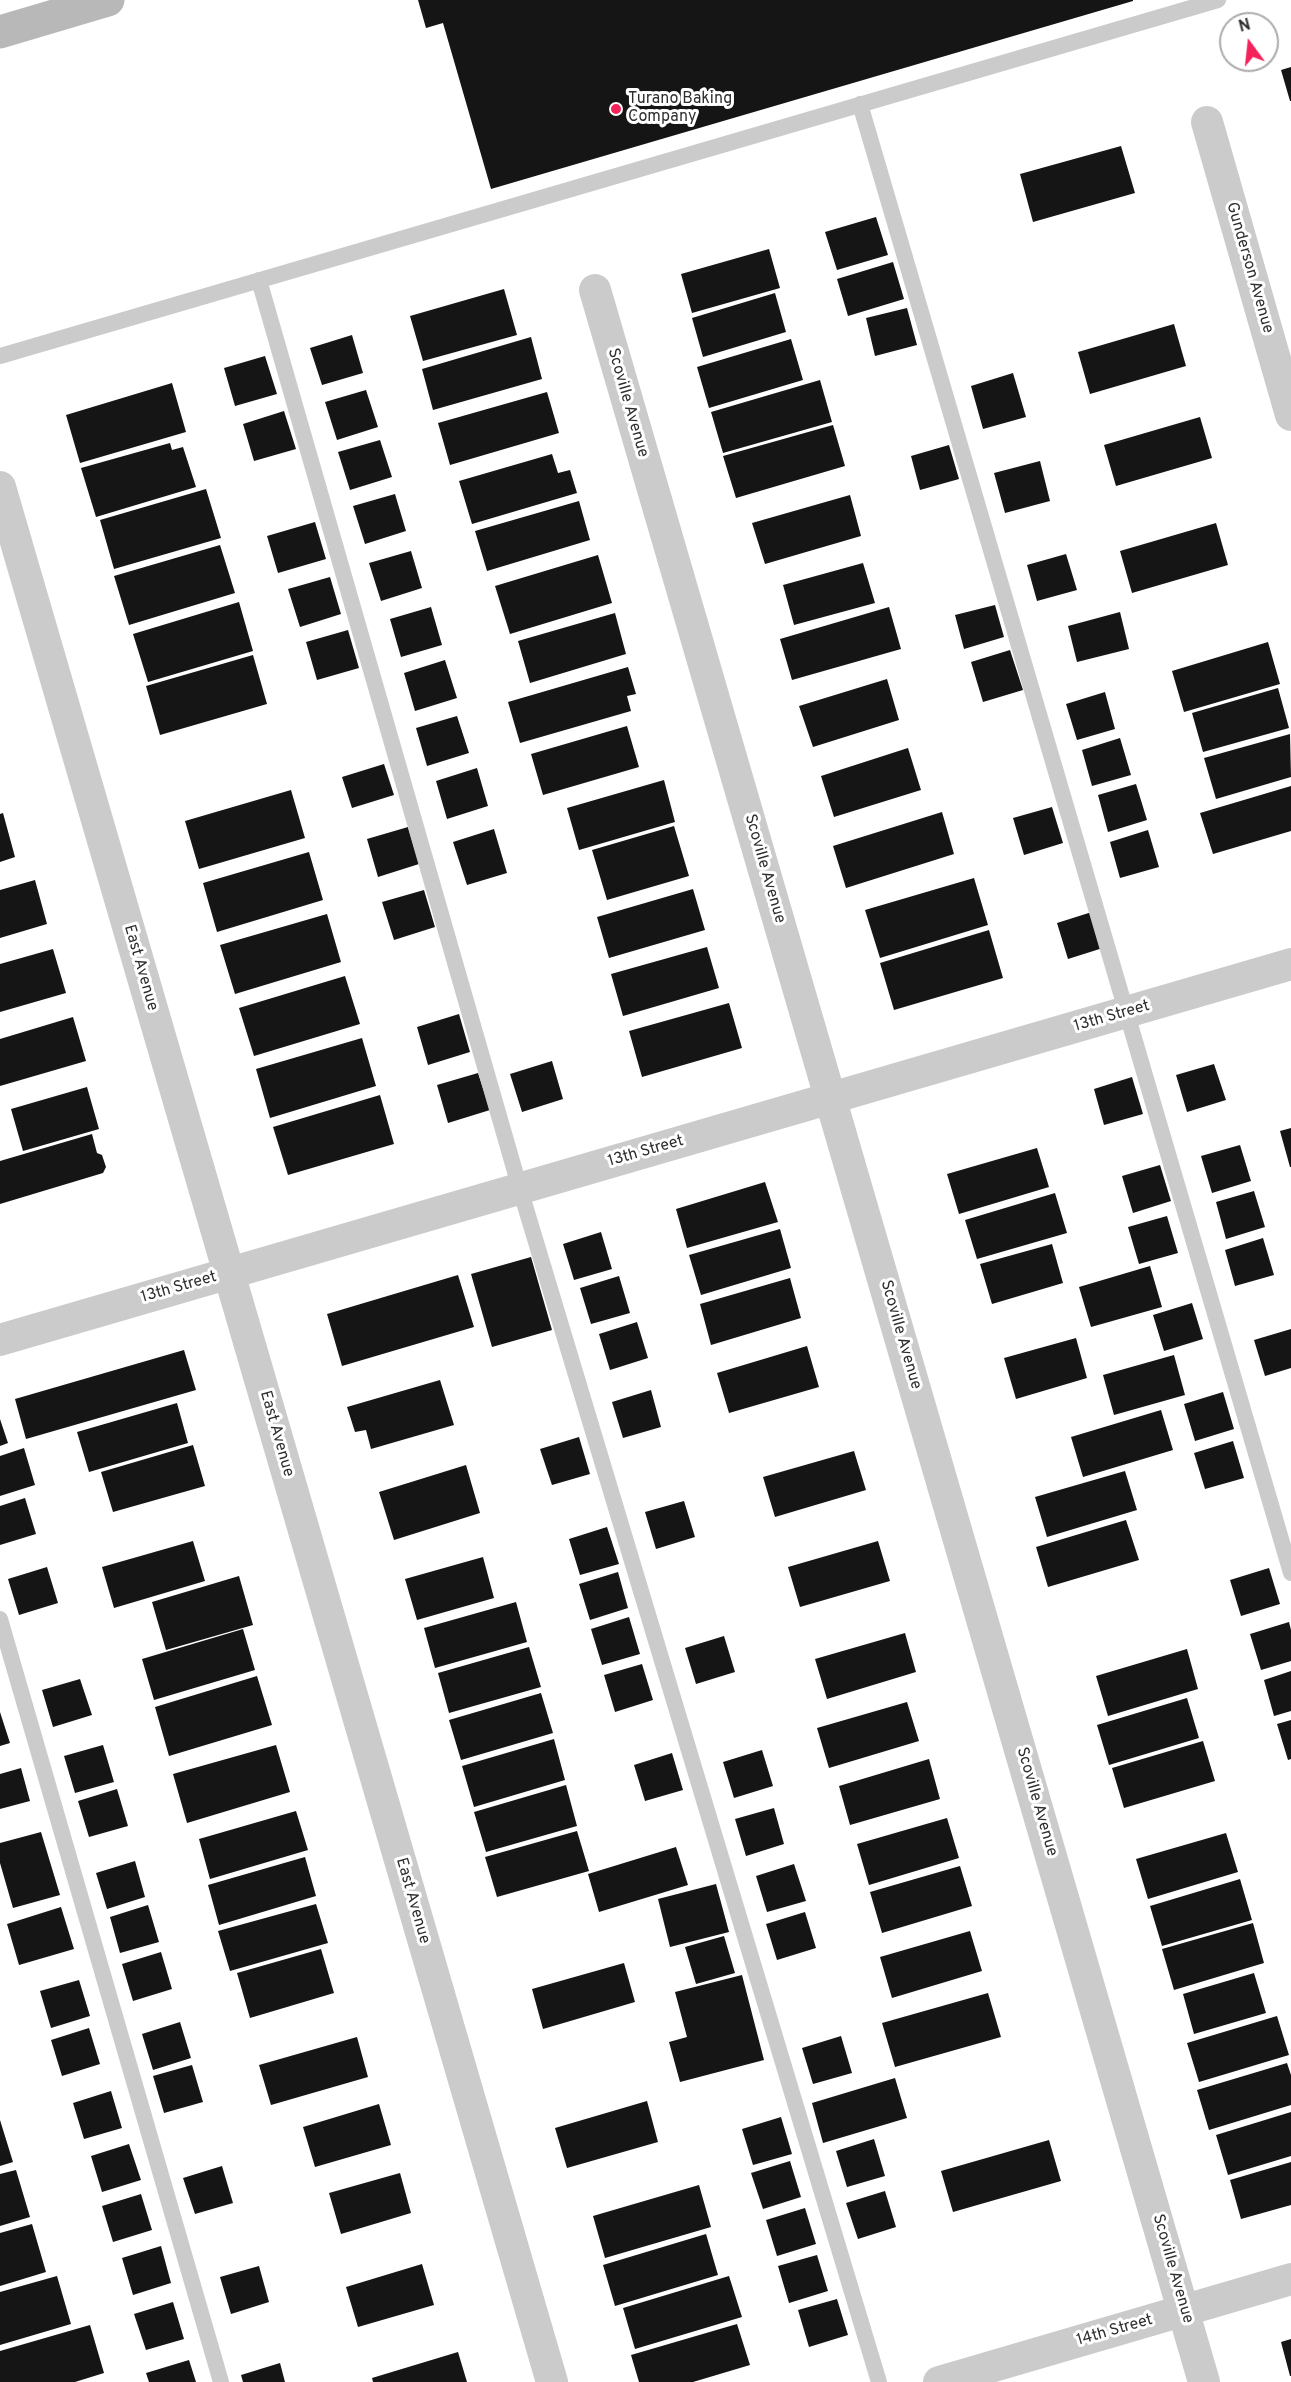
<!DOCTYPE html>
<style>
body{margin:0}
#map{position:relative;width:1291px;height:2382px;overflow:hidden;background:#fff;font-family:Overpass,sans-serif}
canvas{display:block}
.north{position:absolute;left:1219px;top:12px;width:60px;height:60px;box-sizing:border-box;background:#fff;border:2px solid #ababab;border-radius:50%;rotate:345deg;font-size:16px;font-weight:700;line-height:24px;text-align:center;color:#2e2e2e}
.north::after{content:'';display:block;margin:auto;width:21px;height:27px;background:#f3225a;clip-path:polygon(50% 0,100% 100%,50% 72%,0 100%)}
</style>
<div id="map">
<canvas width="1291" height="2382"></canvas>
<div class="north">N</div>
</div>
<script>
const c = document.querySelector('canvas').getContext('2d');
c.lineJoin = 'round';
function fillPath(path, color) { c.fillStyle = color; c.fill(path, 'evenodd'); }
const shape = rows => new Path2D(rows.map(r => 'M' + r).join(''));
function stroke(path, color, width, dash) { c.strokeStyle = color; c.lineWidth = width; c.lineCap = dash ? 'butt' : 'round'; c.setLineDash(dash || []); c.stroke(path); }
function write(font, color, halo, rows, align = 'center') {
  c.font = font + ' Overpass,sans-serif'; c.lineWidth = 6; c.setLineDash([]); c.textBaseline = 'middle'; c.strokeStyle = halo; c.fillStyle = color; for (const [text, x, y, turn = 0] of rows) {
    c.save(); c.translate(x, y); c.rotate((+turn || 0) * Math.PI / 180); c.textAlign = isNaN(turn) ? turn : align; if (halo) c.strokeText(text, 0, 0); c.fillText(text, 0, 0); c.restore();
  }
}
const building = shape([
 [418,0,1133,0,1133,1,491,189,443,23,426,28],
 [1291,67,1291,101,1290,101,1281,70],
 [1121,146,1135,193,1033,222,1020,174],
 [876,217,888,255,837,270,825,232],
 [769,249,780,288,692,313,681,274],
 [893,262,904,299,848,316,837,279],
 [504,289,517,335,423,361,410,316],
 [775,293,786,332,703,357,692,318],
 [907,308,917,345,875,356,866,318],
 [1174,324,1186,366,1090,394,1078,352],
 [352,335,363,373,322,385,310,348],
 [531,337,542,379,433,410,422,369],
 [791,339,803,380,709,408,697,367],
 [265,356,277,394,235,406,224,368],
 [1013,373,1026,417,983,429,971,386],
 [820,380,832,422,723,453,711,412],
 [172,383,186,432,80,463,66,415],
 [366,390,378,427,337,440,325,402],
 [547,392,559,433,450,465,438,423],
 [284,411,296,449,254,461,243,424],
 [1200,417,1212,458,1116,486,1104,445],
 [833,425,845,466,736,498,723,456],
 [380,440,392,477,350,490,338,452],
 [170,443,172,450,183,447,196,487,96,517,81,468],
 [949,445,959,479,920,490,911,456],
 [552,454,558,473,570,470,577,493,472,524,459,481],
 [1040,461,1050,501,1005,513,994,473],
 [206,489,221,538,114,569,100,520],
 [395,494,406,531,365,544,353,506],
 [850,495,861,536,765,564,752,523],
 [579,501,590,540,487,571,475,531],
 [315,522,326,559,278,573,267,536],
 [1216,523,1228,565,1132,593,1120,551],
 [220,545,235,593,129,625,114,576],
 [411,551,422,588,381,601,369,563],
 [1066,554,1077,590,1037,601,1027,565],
 [598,555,612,603,510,634,495,586],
 [863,563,875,603,794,625,783,585],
 [330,577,341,614,300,627,288,589],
 [239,602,253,651,148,682,133,634],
 [995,605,1004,637,964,649,955,615],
 [431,607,442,645,401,657,390,619],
 [889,607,901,649,792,680,780,639],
 [1120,612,1129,649,1077,662,1068,626],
 [615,613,626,654,530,683,518,641],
 [348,630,359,668,317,680,306,642],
 [1268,642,1280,684,1184,712,1172,671],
 [1010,650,1023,690,983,702,971,662],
 [253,655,267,704,160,735,146,686],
 [445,660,457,698,415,711,404,673],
 [628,667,636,694,627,696,631,711,520,743,508,702],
 [887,679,899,720,813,747,799,706],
 [1278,688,1289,728,1203,752,1192,713],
 [1105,692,1115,729,1077,740,1066,704],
 [457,716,469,753,427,766,416,728],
 [627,726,639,767,543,795,531,754],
 [1290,734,1291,777,1216,799,1204,758],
 [1120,738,1131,775,1092,786,1082,750],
 [908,748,921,790,834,817,821,776],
 [384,764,394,795,352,808,342,777],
 [477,768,488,806,447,819,436,781],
 [664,780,675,822,579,850,567,808],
 [1136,784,1147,820,1108,832,1098,795],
 [1291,786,1291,831,1213,854,1200,813],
 [291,790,305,838,199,869,185,821],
 [1052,807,1063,843,1024,855,1013,818],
 [942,812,954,854,846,888,833,846],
 [3,813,15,857,0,862,0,814],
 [674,826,689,876,607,900,592,850],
 [408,827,419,864,378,877,367,839],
 [494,829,507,873,467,885,453,842],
 [1148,830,1159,867,1120,878,1110,842],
 [309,852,323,900,217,932,203,883],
 [974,878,988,925,880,958,865,910],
 [35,880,47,924,0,938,0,890],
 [693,889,705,930,609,958,597,917],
 [424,890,435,927,394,940,382,902],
 [1095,911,1106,947,1068,959,1057,923],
 [327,914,341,962,235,994,220,945],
 [989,930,1003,978,894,1010,880,963],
 [707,947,719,988,623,1016,611,974],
 [53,949,66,993,0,1012,0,964],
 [345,976,360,1024,254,1056,239,1008],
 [729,1003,742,1048,642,1077,629,1031],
 [459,1014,470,1052,428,1065,417,1027],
 [73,1017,86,1061,0,1086,0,1039],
 [362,1038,376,1086,270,1118,256,1069],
 [552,1061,563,1099,522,1112,510,1074],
 [1214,1064,1226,1100,1187,1112,1176,1075],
 [478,1073,490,1110,448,1123,437,1085],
 [1132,1077,1143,1114,1104,1125,1094,1089],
 [87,1087,99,1129,23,1151,11,1109],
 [380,1095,394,1144,288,1175,273,1127],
 [1291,1128,1291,1167,1290,1167,1280,1131],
 [92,1134,97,1153,102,1155,106,1167,103,1173,0,1204,0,1161],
 [1240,1145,1251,1181,1212,1193,1201,1156],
 [1037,1148,1049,1187,959,1214,947,1174],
 [1160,1165,1171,1201,1133,1213,1122,1176],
 [765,1182,778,1222,687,1248,676,1209],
 [1254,1191,1265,1227,1226,1239,1216,1202],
 [1055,1193,1067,1233,977,1259,965,1220],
 [1167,1216,1178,1253,1139,1264,1128,1227],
 [780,1229,791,1268,701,1295,689,1255],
 [601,1232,612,1269,574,1280,563,1244],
 [1263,1238,1274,1275,1235,1286,1225,1250],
 [1052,1244,1063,1283,992,1304,980,1264],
 [531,1257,552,1330,492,1347,471,1274],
 [1150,1266,1162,1307,1091,1327,1079,1287],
 [458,1275,474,1327,342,1366,327,1314],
 [619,1276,630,1313,591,1324,580,1288],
 [790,1278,801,1318,711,1345,700,1304],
 [1192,1303,1203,1339,1164,1351,1153,1315],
 [637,1322,648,1358,610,1370,599,1334],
 [1291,1329,1291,1368,1265,1376,1254,1340],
 [1076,1338,1087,1378,1016,1399,1004,1358],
 [807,1346,819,1387,729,1413,717,1373],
 [184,1350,196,1390,26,1439,15,1399],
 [1174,1355,1185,1395,1114,1415,1103,1375],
 [440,1380,454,1425,371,1449,366,1430,355,1432,347,1407],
 [651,1390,661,1427,623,1438,612,1402],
 [1223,1392,1234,1429,1195,1441,1184,1404],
 [177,1403,188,1443,89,1472,77,1432],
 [1161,1410,1173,1450,1083,1477,1071,1437],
 [0,1419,8,1443,0,1446],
 [579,1437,590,1474,552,1485,540,1449],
 [1233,1441,1244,1478,1205,1489,1194,1453],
 [193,1445,205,1486,113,1512,101,1472],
 [24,1448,35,1485,0,1496,0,1456],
 [854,1451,866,1490,775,1517,763,1477],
 [466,1465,480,1513,394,1540,379,1492],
 [1125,1471,1137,1510,1047,1537,1035,1497],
 [25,1498,36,1534,0,1545,0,1506],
 [684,1501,695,1537,656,1549,645,1512],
 [1126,1520,1139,1560,1048,1587,1036,1547],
 [607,1527,619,1564,580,1575,569,1539],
 [193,1541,205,1581,114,1608,102,1567],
 [878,1541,890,1581,800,1607,788,1567],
 [483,1557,494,1598,417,1620,405,1579],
 [47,1567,58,1603,19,1615,8,1579],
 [1269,1568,1280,1604,1241,1616,1230,1580],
 [618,1572,628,1608,590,1620,579,1584],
 [239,1576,253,1625,166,1650,152,1602],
 [516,1602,527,1642,435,1668,424,1628],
 [629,1617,640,1654,602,1665,591,1629],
 [1289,1622,1291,1630,1291,1661,1261,1670,1250,1634],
 [243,1629,255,1670,154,1700,142,1659],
 [905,1633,916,1672,827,1699,815,1659],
 [724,1636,735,1672,696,1684,685,1648],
 [529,1647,541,1687,449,1713,438,1673],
 [1187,1649,1198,1689,1108,1716,1096,1676],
 [642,1664,653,1700,615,1712,604,1675],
 [1291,1671,1291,1711,1274,1716,1264,1680],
 [257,1676,272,1725,169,1756,155,1707],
 [80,1679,92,1715,53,1727,42,1690],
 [541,1693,553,1733,461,1760,449,1720],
 [1187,1698,1199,1738,1109,1765,1097,1725],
 [907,1702,919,1741,829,1768,817,1728],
 [0,1712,10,1743,0,1746],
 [1291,1720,1291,1759,1288,1760,1277,1724],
 [554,1739,565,1780,474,1807,462,1766],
 [1203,1741,1215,1781,1124,1808,1112,1768],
 [103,1745,114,1782,75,1793,64,1756],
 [276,1745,290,1792,187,1823,173,1774],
 [762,1750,773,1786,734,1798,723,1762],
 [672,1753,683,1790,645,1801,634,1765],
 [929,1759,940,1799,850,1825,839,1786],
 [21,1768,30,1801,0,1809,0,1774],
 [566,1785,577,1826,486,1852,474,1812],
 [117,1789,128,1826,89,1837,78,1801],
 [774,1808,784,1844,746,1856,735,1819],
 [296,1811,308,1850,210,1879,199,1839],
 [947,1818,959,1858,869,1885,857,1844],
 [577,1831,589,1871,497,1897,485,1857],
 [41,1832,60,1895,13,1908,0,1863,0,1843],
 [1226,1833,1238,1872,1148,1899,1136,1859],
 [676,1847,688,1885,599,1912,588,1874],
 [305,1857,316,1896,219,1925,208,1885],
 [135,1861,145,1897,107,1909,96,1873],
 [794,1864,806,1901,767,1912,756,1876],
 [960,1866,972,1906,882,1933,870,1892],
 [1240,1879,1252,1920,1162,1946,1150,1906],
 [716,1884,729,1932,670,1947,658,1899],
 [316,1904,328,1943,230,1971,218,1931],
 [148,1905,159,1942,120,1953,110,1917],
 [61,1907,74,1949,19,1965,7,1924],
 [805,1912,816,1948,777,1960,766,1924],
 [1253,1923,1264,1963,1174,1990,1162,1949],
 [970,1931,982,1971,892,1998,880,1957],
 [724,1936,735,1973,696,1984,685,1947],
 [321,1949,334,1993,250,2018,237,1973],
 [161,1952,172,1989,133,2001,122,1964],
 [624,1963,635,2002,543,2029,532,1989],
 [1254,1973,1266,2013,1194,2034,1183,1994],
 [742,1975,764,2060,680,2082,669,2042,687,2037,675,1992],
 [79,1980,90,2016,51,2028,40,1991],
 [988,1993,1001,2037,895,2067,882,2023],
 [1277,2016,1289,2055,1199,2082,1187,2043],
 [180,2022,191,2058,153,2070,142,2034],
 [89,2028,100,2064,62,2076,51,2040],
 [841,2036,852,2073,813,2084,802,2048],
 [357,2037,368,2077,271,2105,259,2065],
 [1287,2063,1291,2075,1291,2105,1209,2130,1197,2090],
 [192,2065,203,2102,164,2113,153,2076],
 [895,2078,907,2118,823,2143,812,2103],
 [111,2091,122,2128,84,2139,73,2103],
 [647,2101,658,2142,567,2168,555,2128],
 [379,2104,391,2145,315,2167,303,2127],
 [1291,2112,1291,2156,1228,2175,1216,2135],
 [781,2117,792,2154,753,2165,742,2129],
 [0,2120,13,2162,0,2166],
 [874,2139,885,2176,847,2187,836,2151],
 [1049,2140,1061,2181,953,2212,941,2171],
 [129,2144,141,2180,102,2192,91,2156],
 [790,2161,801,2197,763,2209,751,2173],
 [1291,2162,1291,2205,1241,2219,1230,2180],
 [222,2166,233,2203,195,2214,183,2178],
 [16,2170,30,2217,0,2226,0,2174],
 [400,2173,411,2213,341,2234,329,2193],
 [699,2185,711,2227,605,2258,593,2216],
 [885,2191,896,2227,858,2239,846,2203],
 [141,2194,152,2230,113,2242,102,2206],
 [805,2208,816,2244,777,2256,766,2220],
 [32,2224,46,2272,0,2286,0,2233],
 [706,2234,718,2275,615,2306,603,2265],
 [161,2246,171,2283,133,2295,122,2258],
 [817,2255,828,2291,789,2303,778,2266],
 [422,2264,434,2305,358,2327,346,2287],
 [259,2266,269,2302,231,2314,220,2277],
 [57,2276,71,2324,0,2345,0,2292],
 [729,2276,742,2317,635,2349,623,2308],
 [837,2299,848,2335,809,2347,798,2310],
 [173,2302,184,2339,146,2350,134,2314],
 [737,2324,750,2365,693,2382,639,2382,631,2355],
 [90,2325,104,2373,75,2382,0,2382,0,2351],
 [1291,2339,1291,2376,1290,2376,1281,2342],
 [458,2352,467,2382,373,2382,372,2378],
 [189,2360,196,2382,149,2382,146,2373],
 [280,2363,285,2382,243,2382,241,2375]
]);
const service = shape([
 [860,104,1291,1573],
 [259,280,520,1189,879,2382],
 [0,356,1218,0],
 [0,1619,221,2382]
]);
const minor = shape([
 [1207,122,1291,415],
 [595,290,1204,2382],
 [0,487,552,2382],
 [0,1340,1291,964],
 [939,2382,1291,2279]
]);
const secondary = shape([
 [0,32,108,0]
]);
const markers = [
 [616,109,6,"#f3225a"]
];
const poiNames = [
 ["Turano Baking",628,100],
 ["Company",628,118]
];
const streetNames = [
 ["Gunderson Avenue",1249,268,74],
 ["Scoville Avenue",627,403,74],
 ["Scoville Avenue",764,869,74],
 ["East Avenue",140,968,74],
 ["13th Street",1112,1017,-16],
 ["13th Street",646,1152,-16],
 ["13th Street",179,1288,-16],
 ["Scoville Avenue",900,1335,74],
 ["East Avenue",276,1434,74],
 ["Scoville Avenue",1036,1802,74],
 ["East Avenue",412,1901,74],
 ["Scoville Avenue",1172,2269,74],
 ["14th Street",1115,2331,-16]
];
fillPath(building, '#151515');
stroke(service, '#cbcbcb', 16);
stroke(minor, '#cbcbcb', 32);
stroke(secondary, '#b8b8b8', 33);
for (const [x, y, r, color] of markers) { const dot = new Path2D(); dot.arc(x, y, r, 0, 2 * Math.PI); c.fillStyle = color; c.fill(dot); stroke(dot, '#fff', 2); }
write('16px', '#2e2e2e', '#fff', poiNames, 'left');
write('16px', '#2e2e2e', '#fff', streetNames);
</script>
